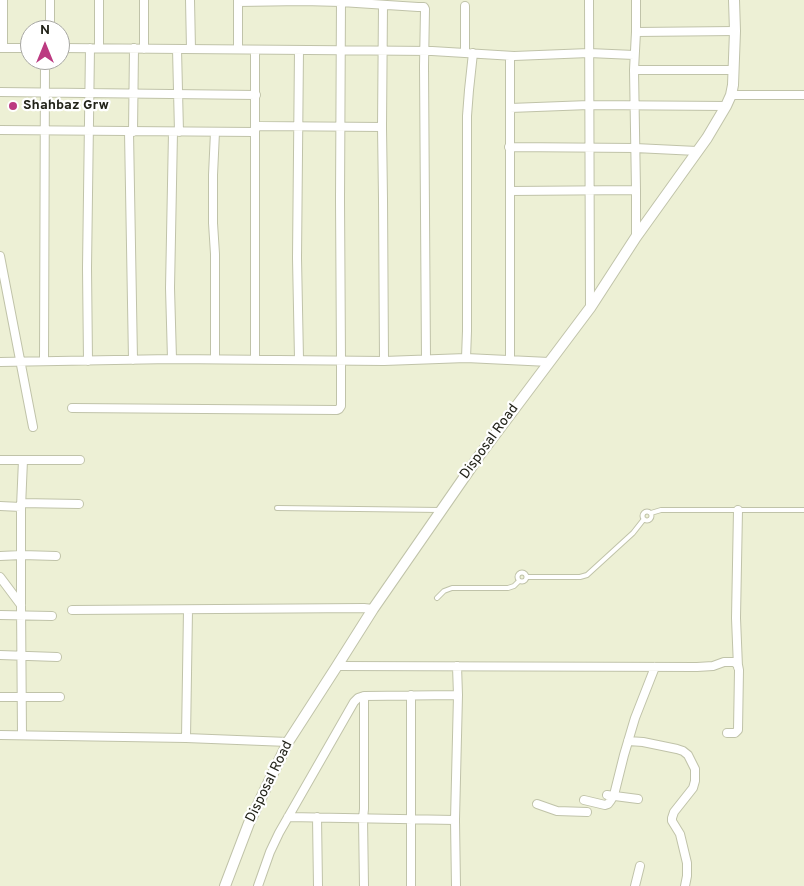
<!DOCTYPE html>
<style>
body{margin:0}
#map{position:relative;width:804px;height:886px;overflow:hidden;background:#edf0d5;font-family:Overpass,sans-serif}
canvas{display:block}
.north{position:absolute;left:20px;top:20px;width:50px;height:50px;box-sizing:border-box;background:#fff;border:1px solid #a7a7a3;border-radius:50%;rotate:0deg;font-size:14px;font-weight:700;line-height:20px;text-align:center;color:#222319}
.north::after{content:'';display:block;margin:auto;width:18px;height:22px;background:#bc3a81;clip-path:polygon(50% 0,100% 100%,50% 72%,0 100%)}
</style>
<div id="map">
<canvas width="804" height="886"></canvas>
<div class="north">N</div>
</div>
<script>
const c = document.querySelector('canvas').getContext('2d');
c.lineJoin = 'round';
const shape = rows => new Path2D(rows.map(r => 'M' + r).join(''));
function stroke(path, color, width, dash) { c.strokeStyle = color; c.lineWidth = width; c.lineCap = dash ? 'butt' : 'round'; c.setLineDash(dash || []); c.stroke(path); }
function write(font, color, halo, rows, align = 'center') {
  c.font = font + ' Overpass,sans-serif'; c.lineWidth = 4.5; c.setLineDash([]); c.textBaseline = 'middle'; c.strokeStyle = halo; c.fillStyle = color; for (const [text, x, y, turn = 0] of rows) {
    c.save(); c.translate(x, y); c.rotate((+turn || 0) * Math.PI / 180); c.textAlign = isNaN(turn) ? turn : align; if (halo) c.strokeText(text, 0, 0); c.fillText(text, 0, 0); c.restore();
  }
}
const service = shape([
 [277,508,440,510],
 '642.5 516a4.5 4.5 0 1 1 9 0a4.5 4.5 0 1 1-9 0Z',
 [651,513,661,510,804,510],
 '517.5 577a4.5 4.5 0 1 1 9 0a4.5 4.5 0 1 1-9 0Z',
 [527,577,580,577,587,575,633,533,644,519],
 [437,598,444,591,452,588,508,588,514,586,519,581]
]);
const minor = shape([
 [3,0,3,48],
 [144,0,144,49],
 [190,0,191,49],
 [589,0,590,308],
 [636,0,636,32,634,70,636,190,636,237],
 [238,2,303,1,341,2,418,7,424,7,425,9,424,66,426,359],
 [383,5,382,127,383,199,384,361],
 [50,30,50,0],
 [636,32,735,31],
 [0,48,30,48],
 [60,48,432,51,514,56,589,53,634,55],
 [99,48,99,0],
 [177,49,179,132],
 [238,49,238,0],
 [255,50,255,359],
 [299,50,297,258,299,359],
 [465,52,465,6],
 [634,70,734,70],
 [0,92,256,95],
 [731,95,804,95],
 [510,108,589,105,726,106],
 [0,130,254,132,256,128,259,126,382,127],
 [129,132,133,360],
 [133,132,134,48],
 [509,147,635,148,697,151],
 [510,191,636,190],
 [0,256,33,427],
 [466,358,467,331,467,116,469,90,473,53],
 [172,359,170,288,173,132],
 [215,359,215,254,213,223,213,175,215,132],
 [510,359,510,56],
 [44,361,45,60],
 [88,361,87,268,90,48],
 [0,362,172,359,384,361,466,358,549,362],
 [72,408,337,410,339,409,341,406,341,360,340,200,341,0],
 [0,460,80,460],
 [21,503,79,504],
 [0,506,21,507],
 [738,510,736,618,738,667],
 [0,556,22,555,56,556],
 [0,577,21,605],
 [72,610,364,608,373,609],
 [0,615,52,616],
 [0,655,57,657],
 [337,666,697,667,713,666,724,662,734,662,738,665,739,670,738,730,735,733,727,733],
 [0,697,60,697],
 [0,735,186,738,288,742],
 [22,735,21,605,21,507,23,460],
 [186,738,188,610],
 [628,741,643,742,677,749,683,751,688,755,695,769,695,781,693,788,674,812,672,818,672,821,680,834,687,863,687,876,685,886],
 [607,795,638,799],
 [584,800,605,805,608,804,611,800,614,795,624,755,635,718,655,667],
 [537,804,557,811,587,812],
 [288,817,455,820],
 [317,817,318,886],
 [258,886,270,852,279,833,354,702,358,698,364,696,458,695,457,666],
 [364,886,363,818,364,809,364,696],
 [411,886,411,695],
 [456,886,455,820,458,695],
 [635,886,640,866]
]);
const tertiary = shape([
 [225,886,249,823,288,742,337,666,373,609,479,456,590,308,636,237,707,138,726,106,731,95,733,85,735,31,734,0]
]);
const markers = [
 [13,106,5,"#bc3a81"]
];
const poiNames = [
 ["Shahbaz Grw",23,106]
];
const streetNames = [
 ["Disposal Road",490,442,-54],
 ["Disposal Road",270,782,-64]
];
stroke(service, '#c0c3a9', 6);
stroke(minor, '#c0c3a9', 10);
stroke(tertiary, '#c0c3a9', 12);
stroke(service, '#fff', 4);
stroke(minor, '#fff', 8);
stroke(tertiary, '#fff', 10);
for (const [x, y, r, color] of markers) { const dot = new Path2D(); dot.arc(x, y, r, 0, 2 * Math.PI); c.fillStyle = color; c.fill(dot); stroke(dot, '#fff', 2); }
write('bold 14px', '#222319', '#fff', poiNames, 'left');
write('14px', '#222319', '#fff', streetNames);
</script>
